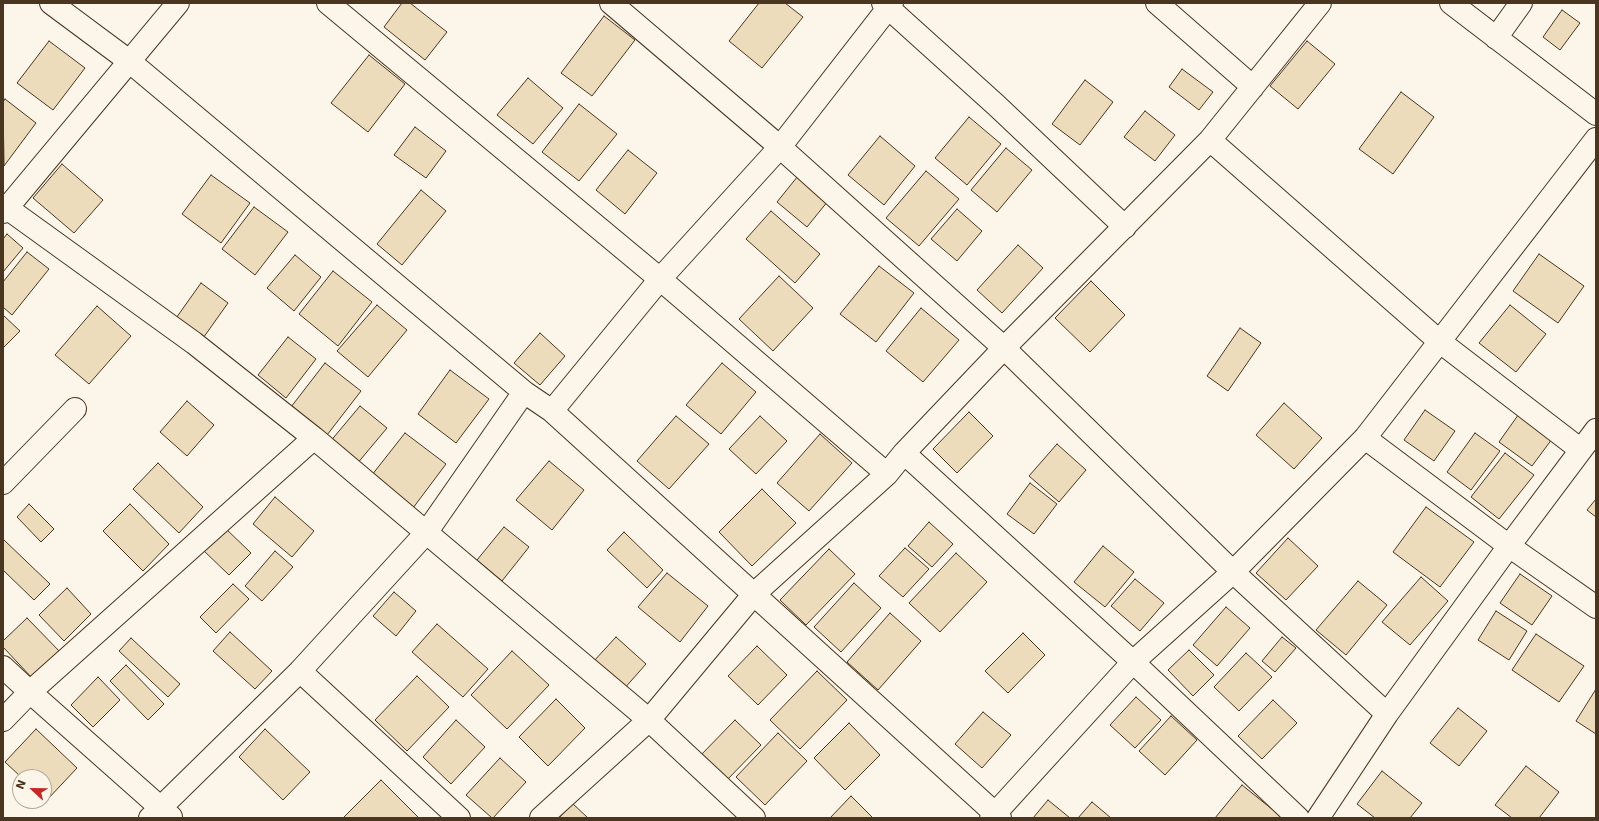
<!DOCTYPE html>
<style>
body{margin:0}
#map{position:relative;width:1599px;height:821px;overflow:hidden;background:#fbf6e9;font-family:"DejaVu Sans",sans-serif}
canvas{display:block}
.frame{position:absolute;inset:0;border:4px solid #4a3520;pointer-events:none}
.north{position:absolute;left:12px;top:769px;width:40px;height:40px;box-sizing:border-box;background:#fbf6e9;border:1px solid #b4a999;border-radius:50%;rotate:292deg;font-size:11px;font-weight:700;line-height:16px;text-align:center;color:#4a3520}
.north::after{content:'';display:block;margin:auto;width:14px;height:18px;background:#c62828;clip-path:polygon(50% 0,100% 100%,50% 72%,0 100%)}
</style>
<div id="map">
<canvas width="1599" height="821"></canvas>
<div class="frame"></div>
<div class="north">N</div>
</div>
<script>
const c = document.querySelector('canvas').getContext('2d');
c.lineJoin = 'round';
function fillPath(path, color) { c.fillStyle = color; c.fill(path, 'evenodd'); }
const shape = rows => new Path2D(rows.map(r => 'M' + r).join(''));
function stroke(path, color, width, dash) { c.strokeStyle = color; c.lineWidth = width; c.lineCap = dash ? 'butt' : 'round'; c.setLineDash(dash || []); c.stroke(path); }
const building = shape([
 [402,3,410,3,447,32,425,60,384,27,402,3],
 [759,3,785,3,803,17,762,68,729,41,759,3],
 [1562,10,1580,23,1560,50,1543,37,1562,10],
 [604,16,635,40,592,96,561,73,604,16],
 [49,41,85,68,53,110,17,83,49,41],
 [1307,41,1335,64,1298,109,1270,86,1307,41],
 [369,55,405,84,368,132,331,103,369,55],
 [1182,69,1213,92,1199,110,1169,87,1182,69],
 [528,78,563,108,533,144,497,115,528,78],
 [1085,80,1113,102,1080,145,1052,124,1085,80],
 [1401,92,1434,117,1393,174,1359,149,1401,92],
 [5,99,36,123,4,166,3,102,5,99],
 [579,104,617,134,579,181,542,152,579,104],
 [1145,111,1175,135,1155,161,1124,137,1145,111],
 [969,117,1001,144,967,185,935,158,969,117],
 [415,127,446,151,426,178,394,155,415,127],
 [880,136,915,166,884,205,848,175,880,136],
 [1006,148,1032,170,997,212,971,190,1006,148],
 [628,150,657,173,625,214,596,190,628,150],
 [62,164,103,200,74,233,33,198,62,164],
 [926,171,959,199,919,246,886,218,926,171],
 [211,175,250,203,221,243,182,214,211,175],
 [798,176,828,201,807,227,777,202,798,176],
 [421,190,446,211,402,265,377,244,421,190],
 [254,207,288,232,255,275,222,249,254,207],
 [957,209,982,231,957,261,931,239,957,209],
 [771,211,820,254,795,283,746,239,771,211],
 [7,234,23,248,3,272,3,239,7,234],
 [1018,245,1043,268,1002,313,977,290,1018,245],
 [27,252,49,269,12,315,3,307,3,282,27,252],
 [1539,254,1584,286,1558,323,1513,291,1539,254],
 [295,255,321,277,294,311,267,288,295,255],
 [879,266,914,293,876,342,840,314,879,266],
 [333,271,372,302,338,346,299,314,333,271],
 [779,276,813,308,773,351,739,319,779,276],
 [1091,281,1125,315,1090,352,1055,318,1091,281],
 [201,283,228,303,201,341,174,321,201,283],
 [377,305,407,330,368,377,337,351,377,305],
 [1510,305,1546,334,1516,372,1479,343,1510,305],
 [97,306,131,336,89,384,55,355,97,306],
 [921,308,959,340,923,382,886,351,921,308],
 [3,315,20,331,3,348,3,315],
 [1240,328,1261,343,1228,391,1207,376,1240,328],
 [540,333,565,356,540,385,514,363,540,333],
 [288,337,316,359,286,398,258,375,288,337],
 [325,363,361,391,327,435,291,407,325,363],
 [722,363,756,392,721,434,686,405,722,363],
 [450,370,489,399,456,443,418,414,450,370],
 [187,401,214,425,187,456,160,432,187,401],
 [1284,403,1322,438,1294,469,1256,435,1284,403],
 [360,406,387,428,356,465,329,443,360,406],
 [1425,410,1455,431,1434,461,1404,440,1425,410],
 [1521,411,1555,435,1532,466,1499,442,1521,411],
 [969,412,993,436,957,473,933,449,969,412],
 [676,416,709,444,669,489,637,461,676,416],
 [760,416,787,441,756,474,729,449,760,416],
 [405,433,446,464,410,512,368,480,405,433],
 [1475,433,1500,451,1471,490,1447,472,1475,433],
 [820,434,852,463,809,511,777,483,820,434],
 [1057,444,1086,470,1059,502,1029,476,1057,444],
 [1505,453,1534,475,1499,519,1471,497,1505,453],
 [549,461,584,490,552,530,516,500,549,461],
 [158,463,203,507,179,533,133,489,158,463],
 [1030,483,1057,504,1034,534,1007,514,1030,483],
 [762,489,796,523,752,566,719,532,762,489],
 [275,497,314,531,292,557,253,524,275,497],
 [1596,499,1596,517,1587,510,1596,499],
 [29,504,54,529,41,542,17,517,29,504],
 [130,504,169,544,143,571,103,531,130,504],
 [1426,507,1474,542,1440,587,1393,552,1426,507],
 [929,522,953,544,932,567,908,546,929,522],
 [224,527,251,553,229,575,202,549,224,527],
 [504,527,529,547,502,581,477,560,504,527],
 [624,532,663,570,647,588,607,550,624,532],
 [1288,538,1318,566,1286,600,1256,573,1288,538],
 [3,539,50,584,34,600,3,570,3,539],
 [1103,546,1134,572,1105,607,1074,582,1103,546],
 [905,548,929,569,903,597,879,576,905,548],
 [829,549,855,574,806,625,780,600,829,549],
 [275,551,293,567,262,601,245,586,275,551],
 [956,553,987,582,940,632,909,603,956,553],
 [667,573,708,606,680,642,638,607,667,573],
 [1520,574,1552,596,1532,625,1500,603,1520,574],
 [1421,577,1448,601,1410,645,1382,622,1421,577],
 [1135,579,1164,603,1140,631,1111,606,1135,579],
 [1358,581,1387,605,1346,655,1316,630,1358,581],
 [854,583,881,608,841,652,814,627,854,583],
 [233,584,249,599,216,633,200,617,233,584],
 [67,588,91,614,64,641,39,615,67,588],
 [394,592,416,611,396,636,373,616,394,592],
 [1226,607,1250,628,1217,666,1193,645,1226,607],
 [1496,611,1527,631,1509,660,1478,640,1496,611],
 [890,613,921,641,878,690,847,662,890,613],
 [27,618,62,654,34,680,3,647,3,641,27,618],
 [437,624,488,669,463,697,412,652,437,624],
 [230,632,272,671,255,689,213,651,230,632],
 [1023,633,1045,655,1008,693,985,671,1023,633],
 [1536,634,1584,666,1559,702,1512,670,1536,634],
 [616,637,646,664,623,690,593,662,616,637],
 [1282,637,1296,648,1275,672,1262,661,1282,637],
 [131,638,180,684,168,697,119,651,131,638],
 [757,646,787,675,758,705,728,676,757,646],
 [1189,650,1214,675,1193,696,1168,670,1189,650],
 [512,651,549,685,507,729,471,695,512,651],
 [1246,653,1272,677,1239,711,1214,687,1246,653],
 [126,665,164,704,148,720,110,681,126,665],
 [817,671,847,700,800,749,770,720,817,671],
 [417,676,449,707,407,751,375,720,417,676],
 [98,677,120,700,93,727,71,705,98,677],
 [1596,689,1596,734,1576,721,1596,689],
 [1136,697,1161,720,1135,748,1110,725,1136,697],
 [556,699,585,728,548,766,519,737,556,699],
 [1273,700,1297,723,1262,759,1238,736,1273,700],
 [1458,708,1487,731,1459,766,1430,743,1458,708],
 [983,712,1011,735,982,768,955,744,983,712],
 [1171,716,1197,740,1165,775,1139,751,1171,716],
 [456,720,485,747,451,784,423,757,456,720],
 [735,720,761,745,725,782,699,757,735,720],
 [849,723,880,755,845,790,814,758,849,723],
 [36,729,77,768,46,801,44,799,44,777,21,777,5,762,36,729],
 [265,729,310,772,283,800,239,757,265,729],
 [778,733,807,761,765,805,736,777,778,733],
 [500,758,526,782,493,818,492,818,466,795,500,758],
 [1526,766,1559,792,1539,818,1512,818,1495,805,1526,766],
 [1382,771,1422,803,1410,818,1375,818,1357,804,1382,771],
 [381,780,419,818,343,818,381,780],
 [1242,785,1283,818,1215,818,1242,785],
 [851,796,873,818,830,818,851,796],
 [1048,800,1070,818,1033,818,1048,800],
 [1092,802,1111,818,1078,818,1092,802],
 [572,803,588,818,559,818,572,803]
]);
const minor = shape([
 [51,3,129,61,524,392],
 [328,3,660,279,887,474],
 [611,3,780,147,1004,348,1233,572,1387,714],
 [883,3,996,105,1125,227],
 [1157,3,1253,87],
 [1451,3,1596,114],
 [1496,38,1521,3],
 [1210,140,1439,341,1581,450],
 [3,205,7,208,178,3],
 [3,212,7,208,194,343,314,438,649,720,754,818],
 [552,411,1000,818],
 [1365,438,1509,546,1596,607],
 [904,453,1133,662,1298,818],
 [3,483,75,409],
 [3,667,30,692,3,720],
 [300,671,459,818],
 [171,817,30,692,314,438],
 [150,818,300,671,426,533,524,392,552,411,660,279,780,147,892,3],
 [541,818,649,720,754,594,887,474,904,453,1004,348,1210,140,1320,3],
 [991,818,1133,662,1233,572,1365,438,1596,139],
 [1318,818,1387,714,1509,546,1596,430]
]);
fillPath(building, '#ecdcbc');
stroke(building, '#4a3520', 1);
stroke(minor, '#4a3520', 24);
stroke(minor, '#fbf6e9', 22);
</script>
